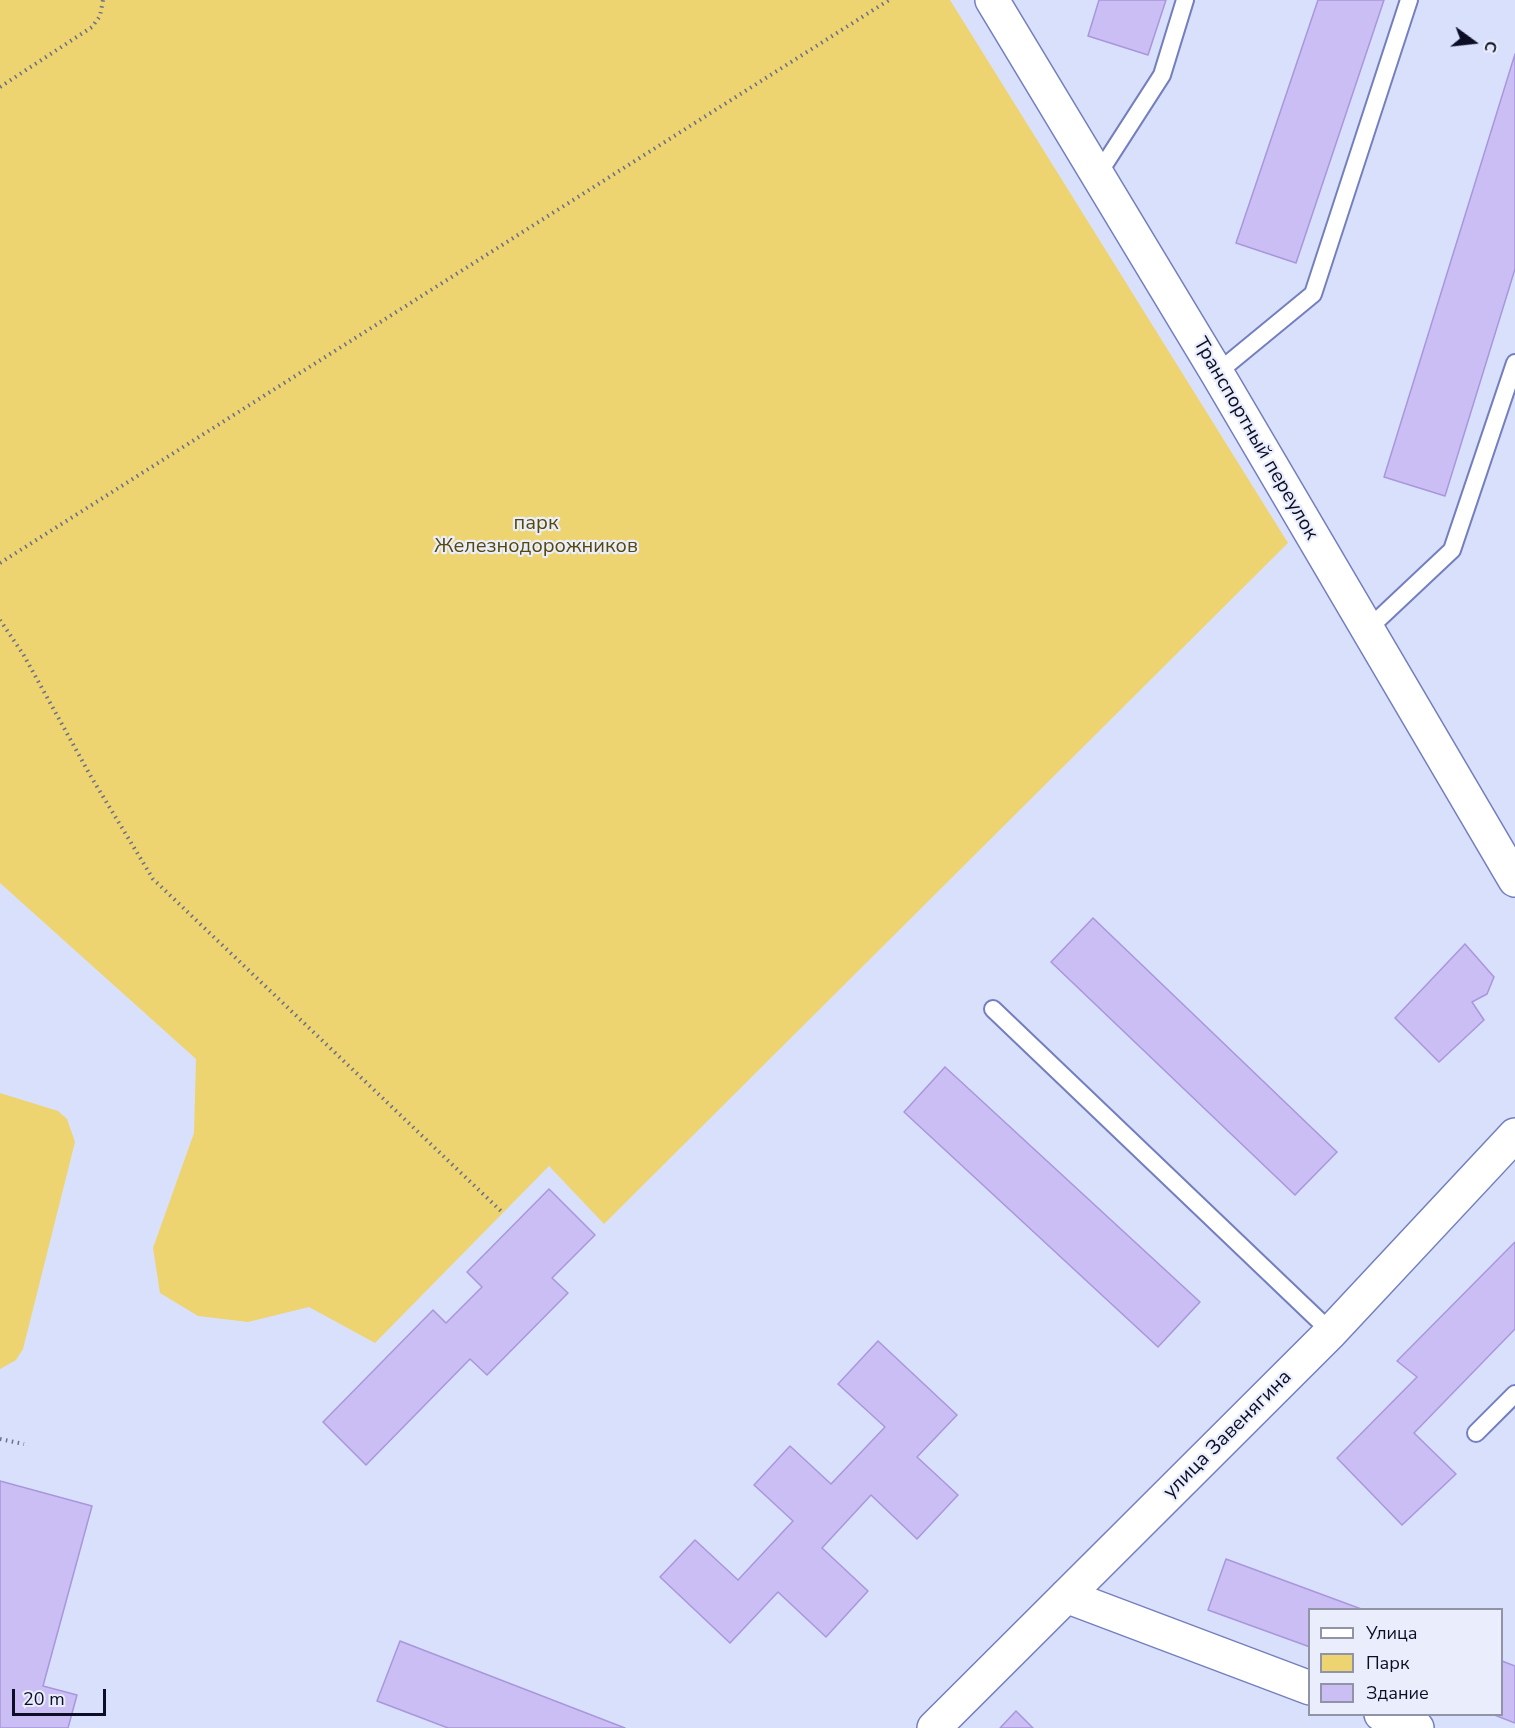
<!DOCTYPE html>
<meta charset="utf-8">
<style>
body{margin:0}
#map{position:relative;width:1515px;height:1728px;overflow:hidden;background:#d9e0fc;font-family:"Nunito Sans",sans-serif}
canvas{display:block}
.legend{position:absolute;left:1308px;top:1608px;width:195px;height:108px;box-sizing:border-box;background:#eaeefc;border:2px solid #9194a6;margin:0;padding:8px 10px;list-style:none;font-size:18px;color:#0c0e26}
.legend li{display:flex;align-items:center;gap:12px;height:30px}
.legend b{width:30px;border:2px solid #9194a6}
.north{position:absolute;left:1443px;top:12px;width:60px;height:60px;-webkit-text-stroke:4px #eaeefc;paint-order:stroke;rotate:105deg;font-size:16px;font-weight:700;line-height:24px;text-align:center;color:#0c0e26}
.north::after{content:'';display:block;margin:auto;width:21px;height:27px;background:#0c0e26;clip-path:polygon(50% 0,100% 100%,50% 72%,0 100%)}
.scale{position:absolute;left:12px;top:1689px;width:94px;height:27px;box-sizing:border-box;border:3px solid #0c0e26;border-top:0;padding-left:8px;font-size:18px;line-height:21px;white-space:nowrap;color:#0c0e26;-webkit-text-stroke:4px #eaeefc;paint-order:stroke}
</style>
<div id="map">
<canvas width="1515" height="1728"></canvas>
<ul class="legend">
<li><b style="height:8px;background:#fff"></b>Улица</li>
<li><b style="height:16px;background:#edd470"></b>Парк</li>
<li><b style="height:16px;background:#cbbef5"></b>Здание</li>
</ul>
<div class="north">С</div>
<div class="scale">20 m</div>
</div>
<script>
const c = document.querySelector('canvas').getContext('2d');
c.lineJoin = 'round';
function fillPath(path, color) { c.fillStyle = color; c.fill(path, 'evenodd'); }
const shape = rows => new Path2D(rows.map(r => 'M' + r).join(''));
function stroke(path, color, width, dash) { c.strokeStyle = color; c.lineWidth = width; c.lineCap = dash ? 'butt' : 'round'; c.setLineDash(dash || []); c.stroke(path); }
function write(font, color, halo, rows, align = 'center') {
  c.font = font + ' "Nunito Sans",sans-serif'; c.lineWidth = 4.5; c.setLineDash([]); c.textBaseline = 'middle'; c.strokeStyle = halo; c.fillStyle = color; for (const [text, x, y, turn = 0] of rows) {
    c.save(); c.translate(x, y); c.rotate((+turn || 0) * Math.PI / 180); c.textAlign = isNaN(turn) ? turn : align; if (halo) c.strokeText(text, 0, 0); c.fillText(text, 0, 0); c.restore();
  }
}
const green = shape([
 [0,0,950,0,1288,543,604,1224,549,1166,375,1343,309,1307,248,1322,198,1316,160,1293,153,1248,194,1133,196,1059,0,883],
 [0,1093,58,1111,67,1119,75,1142,23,1349,16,1360,0,1369]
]);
const building = shape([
 [1099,0,1166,0,1148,55,1088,36,1099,0],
 [1318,0,1384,0,1296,263,1236,243,1318,0],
 [1515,54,1515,269,1445,496,1384,477,1515,54],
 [1093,918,1337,1152,1295,1195,1051,962,1093,918],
 [1465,944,1494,977,1487,994,1472,1002,1484,1020,1439,1062,1395,1018,1465,944],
 [945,1067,1200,1302,1158,1347,904,1112,945,1067],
 [549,1189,595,1235,552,1278,568,1293,487,1375,470,1359,366,1465,323,1422,433,1310,446,1323,482,1287,467,1272,549,1189],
 [1515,1242,1515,1329,1414,1433,1456,1474,1402,1525,1337,1458,1417,1377,1397,1361,1515,1242],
 [878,1341,957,1415,917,1457,958,1495,917,1539,871,1495,822,1548,868,1591,826,1637,778,1592,730,1643,660,1577,695,1540,738,1580,793,1521,754,1485,790,1446,831,1484,885,1427,838,1384,878,1341],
 [0,1481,92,1506,43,1686,77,1695,68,1728,0,1728,0,1481],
 [1226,1559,1364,1610,1310,1610,1310,1647,1208,1610,1226,1559],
 [400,1641,625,1728,448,1728,377,1701,400,1641],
 [1502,1661,1515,1666,1515,1723,1492,1714,1502,1714,1502,1661],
 [1016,1711,1033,1728,1000,1728,1016,1711]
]);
const path = shape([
 [0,87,92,27,100,16,103,0],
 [0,563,889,0],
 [0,620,23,654,90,775,153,879,503,1213],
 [0,1439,24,1444]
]);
const lane = shape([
 [1097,176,1162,75,1185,0],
 [1217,373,1313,294,1409,0],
 [1367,630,1452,550,1515,363],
 [993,1009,1331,1332],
 [1476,1433,1515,1394]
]);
const street = shape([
 [992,0,1217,373,1515,880],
 [1066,1596,1310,1688],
 [1381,1714,1417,1728],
 [934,1728,1331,1332,1515,1135]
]);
const streetNames = [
 ["Транспортный переулок",1255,439,60],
 ["улица Завенягина",1228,1435,-45]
];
const parkNames = [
 ["парк",536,524],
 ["Железнодорожников",536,547]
];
fillPath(green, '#edd470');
fillPath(building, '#cbbef5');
stroke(building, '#a897da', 1.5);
stroke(lane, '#737fbe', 20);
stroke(street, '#737fbe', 36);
stroke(path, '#6a6e88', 4, [1.5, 4.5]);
stroke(lane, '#fff', 16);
stroke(street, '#fff', 33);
write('20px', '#0c0e26', '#eaeefc', streetNames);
write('20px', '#564809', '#eaeefc', parkNames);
</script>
